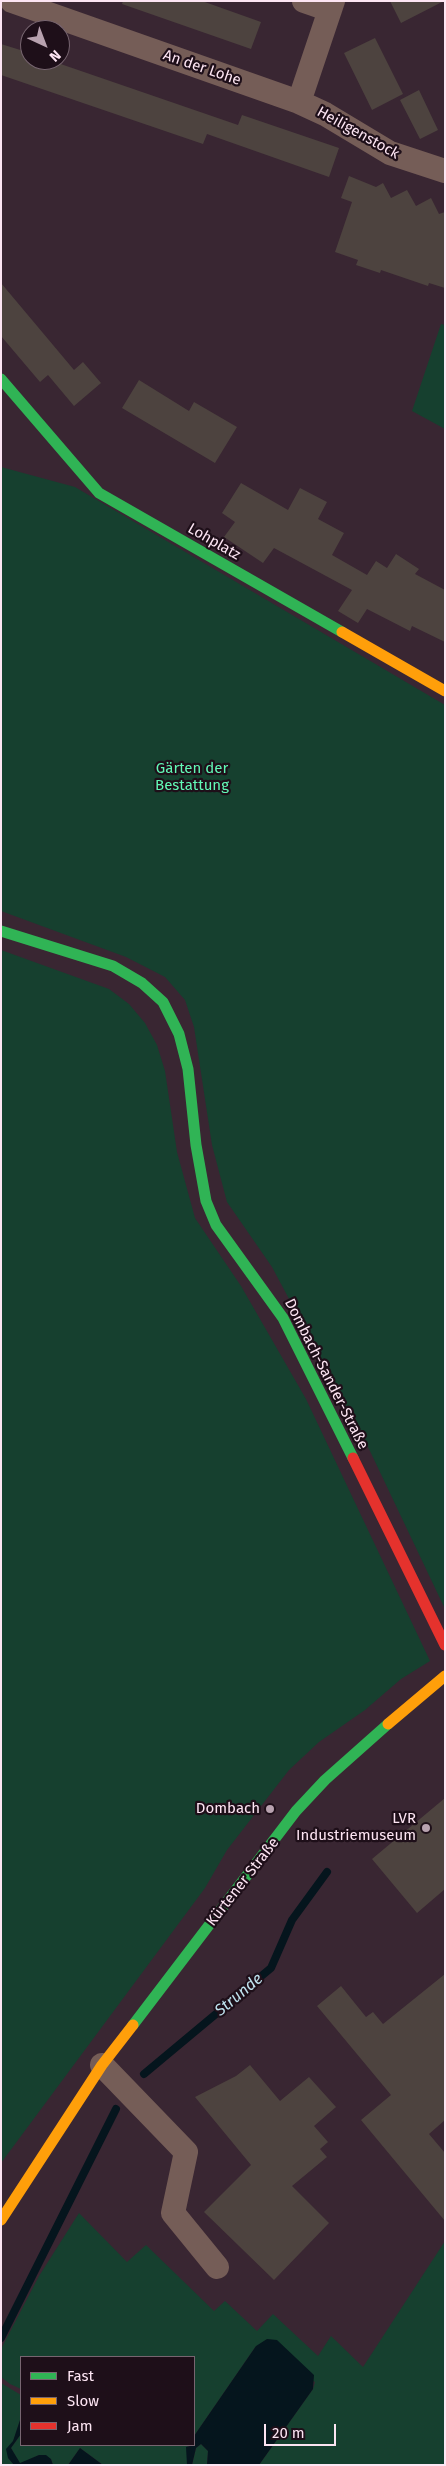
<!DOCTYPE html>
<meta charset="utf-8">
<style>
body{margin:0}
#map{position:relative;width:446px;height:2466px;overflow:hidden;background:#392632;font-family:"Fira Sans",sans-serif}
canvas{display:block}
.frame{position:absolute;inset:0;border:2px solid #fde5f3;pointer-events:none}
.legend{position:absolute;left:20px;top:2356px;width:175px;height:90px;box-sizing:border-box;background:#1e0f19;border:1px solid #776570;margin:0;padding:6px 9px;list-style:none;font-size:15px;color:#fde5f3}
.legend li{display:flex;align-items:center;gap:10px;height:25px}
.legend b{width:25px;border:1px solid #776570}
.north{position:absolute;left:20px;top:20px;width:50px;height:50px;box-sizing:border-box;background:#1e0f19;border:1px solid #776570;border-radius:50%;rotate:137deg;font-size:14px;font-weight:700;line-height:20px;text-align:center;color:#fde5f3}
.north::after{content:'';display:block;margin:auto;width:18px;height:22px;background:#b8a2af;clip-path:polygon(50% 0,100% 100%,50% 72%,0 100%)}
.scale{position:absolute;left:264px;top:2424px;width:72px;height:22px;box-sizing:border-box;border:2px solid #fde5f3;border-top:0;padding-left:6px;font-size:15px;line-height:18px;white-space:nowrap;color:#fde5f3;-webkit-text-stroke:4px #1e0f19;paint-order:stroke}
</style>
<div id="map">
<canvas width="446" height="2466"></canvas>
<div class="frame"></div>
<ul class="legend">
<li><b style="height:6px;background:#30b455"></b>Fast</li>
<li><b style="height:6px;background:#ff9f0a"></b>Slow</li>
<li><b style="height:6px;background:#e5322d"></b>Jam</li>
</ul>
<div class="north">N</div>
<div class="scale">20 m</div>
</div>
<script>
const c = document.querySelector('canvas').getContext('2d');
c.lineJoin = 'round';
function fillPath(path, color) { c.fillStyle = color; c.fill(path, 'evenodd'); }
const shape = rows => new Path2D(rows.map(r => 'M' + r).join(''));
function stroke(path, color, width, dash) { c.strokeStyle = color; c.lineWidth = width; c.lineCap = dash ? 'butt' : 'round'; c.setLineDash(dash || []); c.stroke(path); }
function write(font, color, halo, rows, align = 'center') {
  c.font = font + ' "Fira Sans",sans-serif'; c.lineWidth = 4.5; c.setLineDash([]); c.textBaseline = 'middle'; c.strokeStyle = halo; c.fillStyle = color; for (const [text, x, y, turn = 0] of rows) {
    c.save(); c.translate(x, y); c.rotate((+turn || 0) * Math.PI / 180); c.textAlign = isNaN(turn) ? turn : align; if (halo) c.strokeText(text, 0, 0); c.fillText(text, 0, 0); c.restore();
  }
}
const green = shape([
 [441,324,445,325,445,429,412,411],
 [1,467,75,487,445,705,445,1609,369,1449,272,1267,227,1202,212,1145,194,1027,185,1000,165,977,126,957,1,911],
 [1,950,109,989,129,1004,145,1023,157,1045,165,1071,177,1152,195,1218,241,1286,306,1399,430,1661,401,1679,365,1710,319,1742,289,1770,227,1850,205,1888,1,2163],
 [79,2213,127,2262,146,2245,214,2311,225,2301,257,2331,273,2314,318,2356,331,2336,363,2367,445,2241,445,2465,259,2465,313,2389,315,2382,256,2346,194,2436,194,2357,21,2357,21,2389,10,2384,1,2377,1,2349,39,2276],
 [1,2383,21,2395,21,2417,8,2458,14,2465,1,2465],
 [21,2434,21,2445,188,2445,187,2465,103,2465,80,2448,68,2465,53,2465,51,2459,39,2455,20,2464,11,2448],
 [201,2444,208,2451,207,2465,192,2465,196,2448]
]);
const water = shape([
 [267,2339,277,2340,314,2375,313,2389,259,2465,207,2465,208,2451,201,2444,196,2448,192,2465,187,2465,186,2447,194,2445,194,2436,256,2346],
 [21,2417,21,2434,11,2448,20,2463,39,2455,46,2455,51,2459,53,2465,14,2465,8,2458,6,2449,13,2441],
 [80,2448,103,2465,68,2465]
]);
const stream = shape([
 [144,2074,271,1968,292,1920,327,1872],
 [1,2338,116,2109]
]);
const building = shape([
 [123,1,202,1,261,22,251,49,122,4],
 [390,1,444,1,401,23],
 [375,38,403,94,372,110,344,53],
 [1,44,30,53,30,60,49,60,238,125,242,115,339,148,329,177,207,134,203,144,1,75],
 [419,90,438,130,420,139,400,100],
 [349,176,376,187,383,183,391,198,407,190,416,206,431,198,439,214,445,212,445,288,429,283,428,286,381,270,380,273,356,265,358,260,335,252,352,202,341,198],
 [1,283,74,370,83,362,101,383,74,406,48,375,40,382,1,336],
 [139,380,189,411,194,402,237,427,215,463,122,408],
 [241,483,288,510,300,488,327,502,318,519,344,533,332,555,367,575,376,561,387,568,396,554,419,569,415,574,445,590,445,642,412,626,410,631,367,609,358,623,338,611,352,590,274,548,263,563,224,537,235,522,222,513],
 [445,1798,445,1889,417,1913,372,1859],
 [445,1974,445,2120,429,2134,445,2153,445,2221,361,2120,391,2095,317,2006,341,1986,366,2017,373,2012,383,2024],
 [250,2065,280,2101,309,2077,336,2107,314,2126,328,2142,320,2149,327,2157,292,2186,329,2223,274,2280,204,2212,251,2165,195,2097,236,2076]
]);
const street = shape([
 [12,1,299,102,333,1],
 [304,1,330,10],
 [299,102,325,114,390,153,445,171],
 [102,2065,186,2152,173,2213,217,2267]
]);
const fast = shape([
 [1,379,99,493,342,632],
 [1,931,113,966,142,983,163,1002,179,1034,188,1069,196,1145,206,1201,216,1225,283,1318,353,1458],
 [133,2025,296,1811,325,1780,388,1724]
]);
const slow = shape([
 [342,632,445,691],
 [388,1724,445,1676],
 [1,2220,102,2065,133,2025]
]);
const jam = shape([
 [353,1458,445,1645]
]);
const markers = [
 [270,1809,5,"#b8a2af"],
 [426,1828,5,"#b8a2af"]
];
const streetNames = [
 ["An der Lohe",202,68,19],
 ["Heiligenstock",358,133,29],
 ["Lohplatz",214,542,30],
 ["Dombach-Sander-Straße",326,1374,63],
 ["Kürtener Straße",243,1882,-52]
];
const parkNames = [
 ["Gärten der",192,769],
 ["Bestattung",192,786]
];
const poiNames = [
 ["Dombach",260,1809],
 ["LVR",416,1819],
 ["Industriemuseum",416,1836]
];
const waterNames = [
 ["Strunde",239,1995,-40]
];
fillPath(green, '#16402f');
fillPath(water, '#05151d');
stroke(stream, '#05151d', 8);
fillPath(building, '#4d433f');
stroke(street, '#755d57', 24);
stroke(fast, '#30b455', 11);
stroke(slow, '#ff9f0a', 11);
stroke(jam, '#e5322d', 11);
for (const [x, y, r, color] of markers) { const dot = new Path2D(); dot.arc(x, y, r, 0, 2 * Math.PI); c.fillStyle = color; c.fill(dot); stroke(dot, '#1e0f19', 2); }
write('15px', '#fde5f3', '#1e0f19', streetNames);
write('15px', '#62f9b6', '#1e0f19', parkNames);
write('15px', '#fde5f3', '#1e0f19', poiNames, 'right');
write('italic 16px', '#bfe2ee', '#1e0f19', waterNames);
</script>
